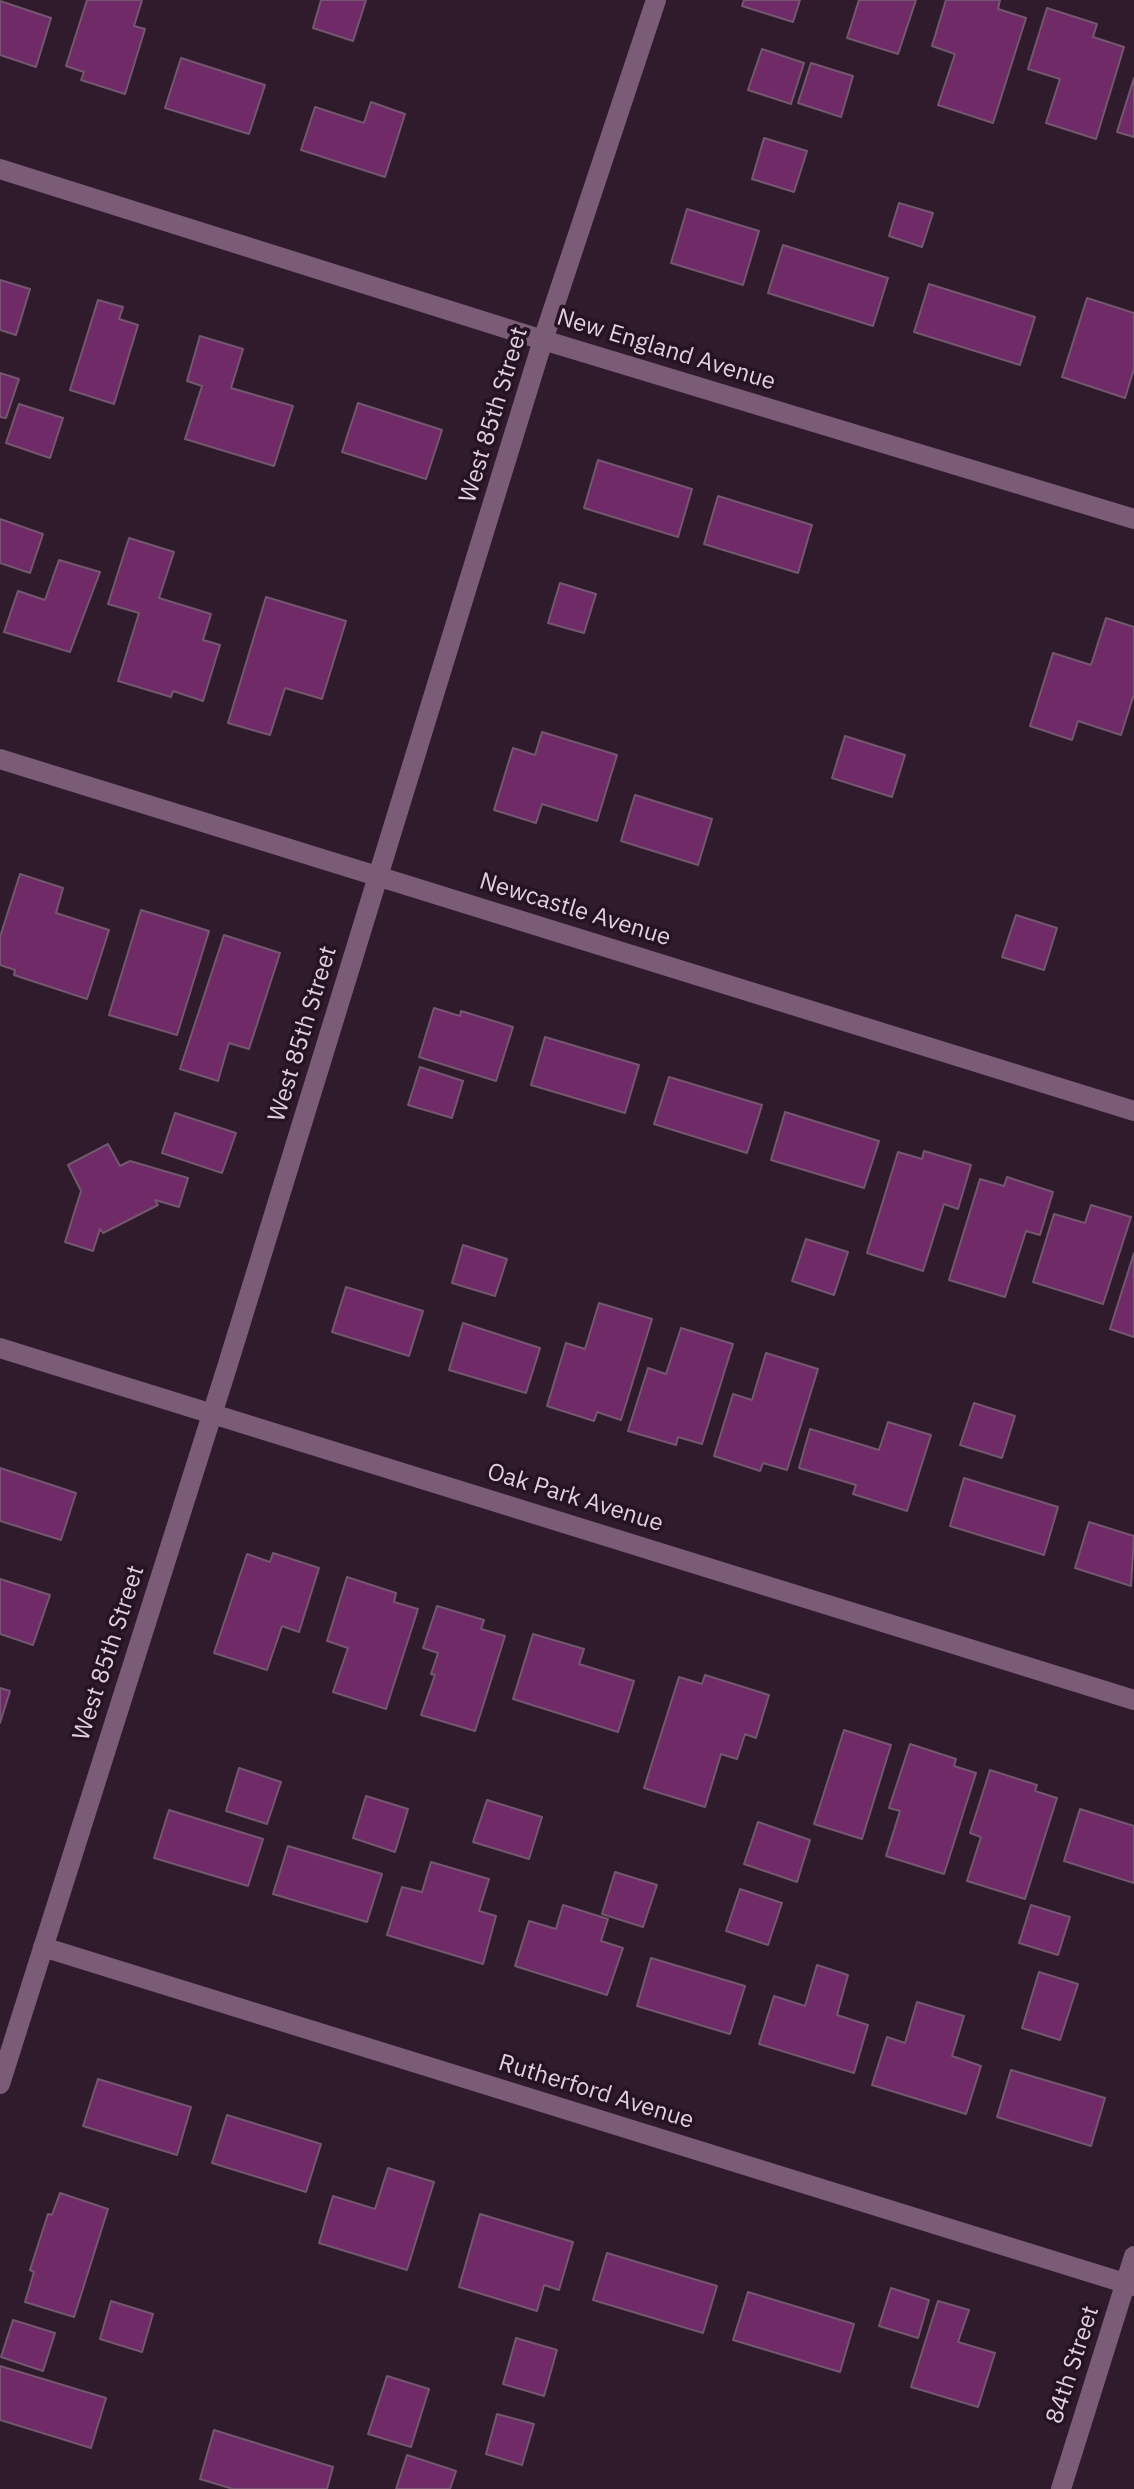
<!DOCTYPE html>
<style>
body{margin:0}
canvas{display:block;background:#301b2d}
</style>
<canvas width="1134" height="2489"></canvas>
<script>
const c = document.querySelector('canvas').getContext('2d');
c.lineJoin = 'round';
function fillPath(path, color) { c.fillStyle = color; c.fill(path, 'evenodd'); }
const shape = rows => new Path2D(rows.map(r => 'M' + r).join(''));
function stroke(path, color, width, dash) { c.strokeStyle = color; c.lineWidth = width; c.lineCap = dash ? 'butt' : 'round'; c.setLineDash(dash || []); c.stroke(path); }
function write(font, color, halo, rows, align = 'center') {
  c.font = font + ' "IBM Plex Sans",sans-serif'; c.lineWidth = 7; c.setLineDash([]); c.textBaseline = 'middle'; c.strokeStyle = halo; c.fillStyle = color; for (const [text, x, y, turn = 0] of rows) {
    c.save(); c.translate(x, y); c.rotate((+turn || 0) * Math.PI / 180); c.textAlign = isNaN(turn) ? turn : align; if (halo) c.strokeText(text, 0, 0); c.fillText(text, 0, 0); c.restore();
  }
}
const building = shape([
 [87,0,142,0,134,26,145,29,125,94,81,80,84,72,66,66,87,0],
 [321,0,366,0,353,41,313,28,321,0],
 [744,0,800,0,793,22,742,6,744,0],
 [859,0,916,0,898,54,847,38,859,0],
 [946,0,1000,0,998,9,1026,18,993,123,938,105,955,54,932,46,946,0],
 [0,1,51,18,36,67,0,55,0,1],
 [1047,8,1097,24,1093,37,1124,47,1096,139,1046,123,1060,79,1028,69,1047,8],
 [762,49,804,63,791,104,748,90,762,49],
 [181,58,265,85,249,134,165,108,181,58],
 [811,63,853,76,841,117,798,103,811,63],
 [1134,78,1134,137,1117,132,1134,78],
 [371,102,405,114,385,177,301,150,315,107,364,123,371,102],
 [764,138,807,151,794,192,752,179,764,138],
 [899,203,933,213,922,247,889,236,899,203],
 [687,209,759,231,743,285,671,263,687,209],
 [783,245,888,278,873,326,768,293,783,245],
 [0,280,30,289,16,335,0,330,0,280],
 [929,284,1035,317,1020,365,914,332,929,284],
 [1087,298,1134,313,1134,369,1125,398,1062,377,1087,298],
 [98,300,123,307,119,319,138,325,114,404,70,390,98,300],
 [200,336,243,349,231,388,293,406,274,466,185,439,202,386,187,381,200,336],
 [0,373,19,379,6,418,0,417,0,373],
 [358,403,442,430,426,479,342,452,358,403],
 [19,404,63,418,50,458,6,443,19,404],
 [598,460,692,489,678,537,584,508,598,460],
 [718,496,812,525,798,573,704,544,718,496],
 [0,519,43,534,30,573,0,563,0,519],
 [129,538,174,552,159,598,211,614,203,640,220,645,203,701,173,691,171,697,118,681,139,613,108,604,129,538],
 [59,560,100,572,70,652,4,632,18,591,45,600,59,560],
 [560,583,596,594,584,633,548,623,560,583],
 [266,597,346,621,322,699,285,688,270,735,228,723,266,597],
 [1106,618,1134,627,1134,694,1121,735,1078,721,1072,740,1030,726,1053,653,1091,665,1106,618],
 [542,732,617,755,597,821,542,804,536,823,494,810,513,748,535,755,542,732],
 [845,736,905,755,892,797,832,778,845,736],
 [635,795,712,819,698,865,621,841,635,795],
 [20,874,63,888,56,913,109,930,87,999,14,975,15,970,0,965,0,937,20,874],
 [141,910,209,931,177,1035,109,1015,141,910],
 [1016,915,1057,928,1044,970,1002,957,1016,915],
 [224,935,280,953,249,1049,229,1043,218,1081,180,1069,224,935],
 [434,1008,460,1016,461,1011,513,1027,496,1081,419,1057,434,1008],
 [545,1037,639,1065,625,1113,531,1085,545,1037],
 [420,1067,463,1081,452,1118,408,1105,420,1067],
 [669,1077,762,1105,747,1153,654,1124,669,1077],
 [785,1112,879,1141,864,1188,771,1160,785,1112],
 [175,1113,236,1133,222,1173,162,1153,175,1113],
 [108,1144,120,1166,130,1161,188,1178,179,1207,155,1200,158,1205,103,1233,100,1229,93,1251,65,1242,81,1191,68,1165,108,1144],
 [924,1151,971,1165,958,1209,944,1204,923,1271,867,1253,898,1152,922,1159,924,1151],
 [1007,1177,1053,1192,1040,1235,1026,1231,1005,1297,949,1280,980,1179,1004,1186,1007,1177],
 [1091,1205,1131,1217,1103,1304,1033,1282,1054,1214,1085,1223,1091,1205],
 [806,1239,848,1252,834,1295,792,1281,806,1239],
 [463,1245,507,1259,495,1296,452,1283,463,1245],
 [1134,1253,1134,1337,1110,1329,1134,1253],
 [346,1287,423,1311,409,1356,332,1332,346,1287],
 [599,1303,652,1319,621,1420,597,1412,594,1421,547,1406,566,1343,585,1349,599,1303],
 [463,1323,540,1348,526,1393,449,1370,463,1323],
 [681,1328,733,1344,702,1444,678,1437,676,1445,628,1431,648,1368,666,1374,681,1328],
 [766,1353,818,1369,787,1470,763,1463,760,1471,714,1456,733,1394,752,1400,766,1353],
 [974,1403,1015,1416,1002,1458,960,1445,974,1403],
 [888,1422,931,1435,907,1511,853,1494,856,1485,799,1468,810,1429,879,1450,888,1422],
 [0,1468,76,1493,61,1540,0,1521,0,1468],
 [964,1478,1058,1507,1044,1555,950,1526,964,1478],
 [1089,1522,1134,1536,1131,1586,1075,1568,1089,1522],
 [273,1553,319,1568,299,1632,282,1626,267,1670,214,1653,247,1554,270,1562,273,1553],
 [347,1577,396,1593,394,1602,418,1609,386,1709,333,1692,348,1648,327,1641,347,1577],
 [0,1579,50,1595,33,1645,0,1634,0,1579],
 [437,1606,484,1620,481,1629,505,1636,475,1731,421,1715,435,1675,431,1674,438,1653,423,1648,437,1606],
 [533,1634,584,1649,579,1664,634,1681,618,1732,513,1699,533,1634],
 [705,1675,769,1695,756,1738,745,1734,737,1759,721,1754,705,1807,644,1788,679,1677,702,1684,705,1675],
 [0,1688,10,1691,0,1723,0,1688],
 [844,1730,891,1745,862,1839,814,1824,844,1730],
 [910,1744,956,1759,954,1766,976,1773,944,1874,886,1856,900,1811,889,1808,910,1744],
 [239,1768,281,1782,267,1824,226,1811,239,1768],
 [990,1770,1037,1785,1035,1791,1057,1798,1025,1899,967,1881,981,1837,970,1833,990,1770],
 [366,1796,408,1809,395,1852,353,1838,366,1796],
 [487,1800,542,1817,529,1859,473,1842,487,1800],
 [1080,1809,1134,1826,1134,1883,1064,1861,1080,1809],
 [169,1810,263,1839,248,1886,154,1858,169,1810],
 [758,1822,810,1840,797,1882,744,1864,758,1822],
 [288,1846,382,1874,367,1922,273,1894,288,1846],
 [431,1862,489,1879,479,1911,496,1916,483,1964,387,1935,402,1887,422,1892,431,1862],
 [615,1872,657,1885,643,1927,602,1914,615,1872],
 [740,1889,782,1903,768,1945,726,1931,740,1889],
 [563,1905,608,1919,601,1941,623,1948,607,1995,515,1966,529,1921,556,1929,563,1905],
 [1031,1905,1070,1917,1058,1955,1019,1943,1031,1905],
 [651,1958,745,1986,730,2034,637,2006,651,1958],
 [817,1965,848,1975,837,2015,868,2025,854,2073,759,2044,774,1996,805,2006,817,1965],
 [1039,1972,1078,1984,1060,2040,1022,2028,1039,1972],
 [917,2002,964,2016,952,2056,981,2066,966,2114,872,2085,887,2037,905,2043,917,2002],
 [1011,2070,1105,2098,1091,2146,997,2117,1011,2070],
 [98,2079,191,2107,177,2155,83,2126,98,2079],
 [227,2115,321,2144,306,2192,212,2163,227,2115],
 [388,2168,434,2182,407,2270,319,2243,333,2196,375,2209,388,2168],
 [60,2193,108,2209,74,2317,25,2302,34,2272,30,2270,48,2214,52,2215,60,2193],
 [480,2214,573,2242,559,2290,544,2285,537,2311,459,2287,480,2214],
 [607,2253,717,2286,703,2333,593,2300,607,2253],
 [891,2288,929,2300,918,2338,879,2326,891,2288],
 [748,2292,854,2324,840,2372,733,2340,748,2292],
 [111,2301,153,2314,142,2352,100,2339,111,2301],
 [938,2301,969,2310,958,2342,995,2353,978,2407,911,2387,938,2301],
 [13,2320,55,2333,43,2371,1,2357,13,2320],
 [516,2338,557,2350,544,2396,503,2384,516,2338],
 [0,2366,106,2398,91,2448,0,2420,0,2366],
 [387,2376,429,2389,411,2447,368,2434,387,2376],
 [497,2414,534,2424,522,2465,486,2454,497,2414],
 [214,2430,333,2467,327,2489,233,2489,200,2479,214,2430],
 [407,2455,456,2471,450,2489,396,2489,407,2455]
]);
const minor = shape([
 [0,169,543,340,1134,519],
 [0,759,1134,1111],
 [0,1348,1134,1700],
 [43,1947,1134,2286],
 [0,2084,228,1364,543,340,656,0],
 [1061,2489,1134,2256]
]);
const streetNames = [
 ["New England Avenue",666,350,17],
 ["West 85th Street",494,415,-73],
 ["Newcastle Avenue",575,910,17],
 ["West 85th Street",303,1034,-73],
 ["Oak Park Avenue",575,1498,17],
 ["West 85th Street",109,1653,-72],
 ["Rutherford Avenue",596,2092,17],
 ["84th Street",1073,2365,-72]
];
fillPath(building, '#6f2a67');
stroke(building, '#71586d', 2);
stroke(minor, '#7b5c76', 20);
write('24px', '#dfd1dc', '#251223', streetNames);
</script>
